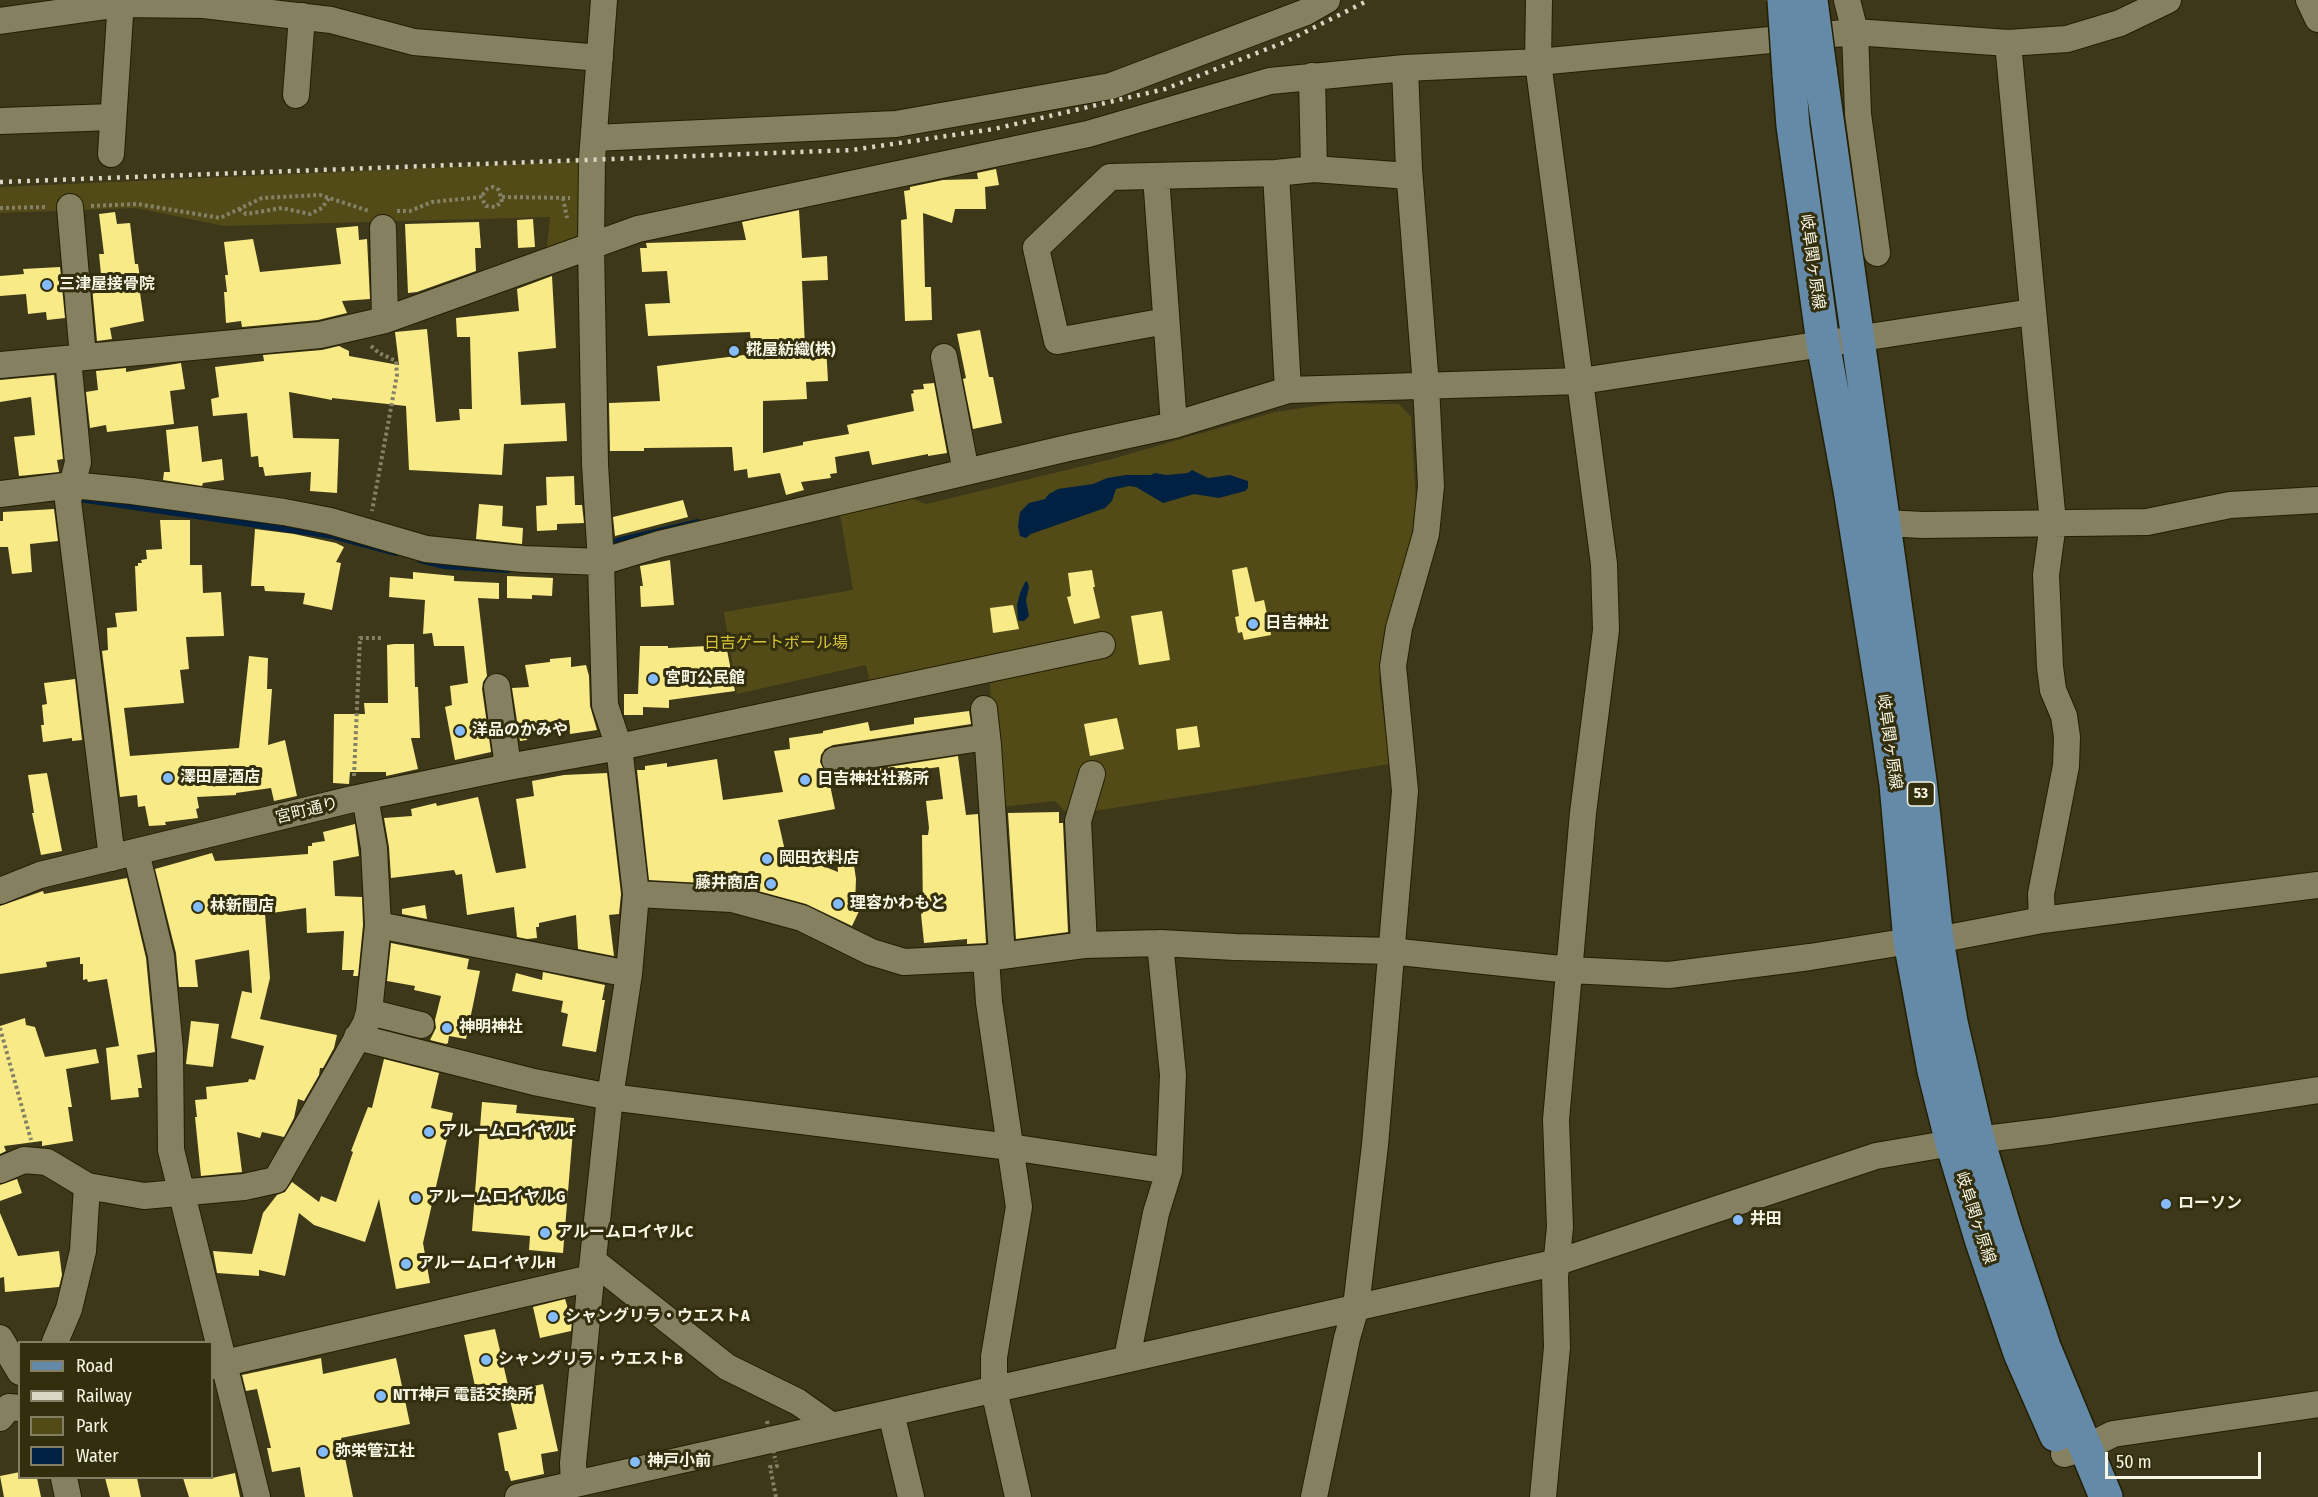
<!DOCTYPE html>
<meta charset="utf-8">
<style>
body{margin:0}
#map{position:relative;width:2318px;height:1497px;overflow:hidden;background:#3d3819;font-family:"Fira Sans Condensed",sans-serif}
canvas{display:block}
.legend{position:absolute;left:18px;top:1341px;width:195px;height:138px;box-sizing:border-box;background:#322e0e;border:2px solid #817e63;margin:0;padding:8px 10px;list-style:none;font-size:18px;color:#f7f5e3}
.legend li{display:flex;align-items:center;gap:12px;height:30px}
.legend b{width:30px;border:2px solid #817e63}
.scale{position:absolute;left:2105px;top:1452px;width:156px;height:27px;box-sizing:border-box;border:3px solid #f7f5e3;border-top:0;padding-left:8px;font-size:18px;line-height:21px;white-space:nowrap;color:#f7f5e3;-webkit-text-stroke:4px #322e0e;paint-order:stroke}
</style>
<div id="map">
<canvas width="2318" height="1497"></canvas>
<ul class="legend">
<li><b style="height:8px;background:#658aa8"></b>Road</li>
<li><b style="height:8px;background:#d9d7c3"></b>Railway</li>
<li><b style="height:16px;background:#524b18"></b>Park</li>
<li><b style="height:16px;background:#012142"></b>Water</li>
</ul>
<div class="scale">50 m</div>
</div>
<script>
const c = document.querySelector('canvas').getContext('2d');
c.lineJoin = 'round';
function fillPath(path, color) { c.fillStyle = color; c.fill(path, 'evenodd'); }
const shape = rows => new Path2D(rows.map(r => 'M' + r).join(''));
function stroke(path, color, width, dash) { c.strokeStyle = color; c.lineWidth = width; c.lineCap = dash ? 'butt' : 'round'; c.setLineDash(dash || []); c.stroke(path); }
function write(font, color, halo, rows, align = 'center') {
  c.font = font + ' "Fira Sans Condensed","Noto Sans JP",sans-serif'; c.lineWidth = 6; c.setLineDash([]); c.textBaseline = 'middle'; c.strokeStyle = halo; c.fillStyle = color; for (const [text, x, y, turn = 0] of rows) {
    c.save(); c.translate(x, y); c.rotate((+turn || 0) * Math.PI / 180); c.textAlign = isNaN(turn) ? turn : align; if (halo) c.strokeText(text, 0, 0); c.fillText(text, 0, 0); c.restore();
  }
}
const green = shape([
 [587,161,584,244,546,254,550,217,224,226,136,208,0,213,0,187],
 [1336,403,1399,404,1411,417,1417,519,1408,563,1384,634,1379,682,1390,764,1069,815,1055,801,999,807,988,659,870,682,866,665,737,694,724,612,853,590,840,514,905,496,926,504,1112,459,1275,412]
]);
const water = shape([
 [1192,470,1208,478,1230,475,1248,481,1248,488,1245,491,1219,498,1194,494,1163,503,1136,487,1129,486,1116,489,1112,501,1105,508,1031,534,1026,538,1020,536,1018,526,1020,512,1029,503,1045,499,1049,494,1058,489,1093,484,1107,478,1126,475,1151,475,1155,473,1166,475,1188,473],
 [1027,581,1029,587,1026,600,1029,616,1024,621,1020,621,1018,620,1017,605,1020,593,1025,582]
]);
const stream = shape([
 [79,499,333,536,396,553],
 [617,541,698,522],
 [420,560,444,566,508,570]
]);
const building = shape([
 [996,169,999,185,985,187,986,209,955,209,952,223,923,213,925,287,931,287,932,320,905,321,901,220,907,219,904,191,910,190,910,187,943,180,978,179,977,173],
 [799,210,802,258,827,256,828,280,802,281,805,347,826,345,828,381,806,382,807,399,763,401,763,453,803,445,803,442,849,434,847,425,914,411,911,394,914,393,913,390,924,389,923,384,934,383,947,453,928,456,928,454,872,465,869,451,835,457,837,473,830,474,831,478,801,482,804,490,786,495,780,473,748,478,747,469,734,471,732,447,644,448,644,451,610,451,609,403,660,401,657,366,752,354,750,332,648,336,645,304,670,303,667,271,642,272,640,248,647,248,646,243,746,240,742,222],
 [115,212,117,224,130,223,135,264,138,264,141,285,139,285,144,321,110,328,112,339,97,341,91,275,101,274,99,254,104,254,99,214],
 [533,219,535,247,518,248,517,220],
 [479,222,481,248,475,248,476,271,417,292,408,293,405,224],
 [358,226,359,240,367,239,370,299,342,301,347,313,318,320,242,327,241,321,226,323,224,292,227,292,225,275,228,275,224,242,253,239,260,272,341,264,336,228],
 [60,267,65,318,47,320,46,312,28,314,26,294,0,296,0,276,24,274,23,269],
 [552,276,556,348,518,352,521,405,565,403,567,441,504,444,502,475,409,470,406,406,332,398,332,400,289,392,293,438,339,439,337,493,310,491,311,472,265,476,263,467,259,467,258,456,251,457,247,413,213,416,211,399,219,397,215,367,264,361,263,355,322,350,339,346,349,351,349,356,399,365,395,332,427,329,436,422,460,420,459,409,472,409,470,337,457,337,456,318,519,311,517,289],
 [980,330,989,377,993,377,1002,423,973,429,963,379,966,378,957,334],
 [181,363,185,389,170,391,174,424,107,432,106,425,90,428,86,392,98,390,96,371,126,368,126,372],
 [54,375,63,459,57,460,59,472,19,476,14,437,35,435,31,397,0,402,0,380],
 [198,426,202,462,222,459,224,480,203,483,202,486,163,480,164,472,170,472,166,430],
 [574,476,575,505,582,505,584,523,557,524,557,530,537,531,536,506,547,505,546,477],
 [683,500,688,517,615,536,613,517],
 [479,504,503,506,502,526,523,528,522,544,476,539],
 [54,509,58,541,30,544,32,572,12,574,8,547,0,547,0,521,3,521,3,512],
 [160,520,190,520,190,565,202,565,203,593,221,592,224,636,186,637,189,669,180,670,184,703,124,708,130,756,239,748,249,656,268,658,267,689,272,689,268,745,285,740,297,796,274,801,271,788,236,793,236,795,197,797,199,808,196,809,198,818,165,822,166,825,149,826,145,806,138,807,137,795,120,797,102,651,108,650,107,628,117,627,115,613,137,611,135,566,138,566,138,563,142,563,141,560,147,559,146,550,162,549],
 [255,529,294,534,336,543,344,547,336,562,341,563,332,610,303,604,305,593,265,591,264,586,251,586],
 [670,560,674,605,641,607,640,586,643,586,640,566],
 [1247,567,1255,602,1264,600,1267,614,1285,613,1286,624,1270,627,1271,635,1244,640,1242,632,1238,633,1235,617,1239,616,1232,570],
 [1092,570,1095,587,1093,587,1100,618,1074,624,1067,597,1071,596,1068,573],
 [413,572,454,576,454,581,499,583,499,599,478,598,487,676,483,682,482,689,491,752,455,760,445,707,452,705,450,686,468,683,464,646,434,646,432,633,423,634,425,600,389,597,390,577,413,579],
 [507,576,553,578,552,596,532,595,532,599,507,598],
 [1013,605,1019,629,993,633,990,608],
 [1162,611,1170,660,1139,665,1131,616],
 [725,640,735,691,669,700,669,708,643,707,643,715,624,715,624,694,638,694,640,646,668,646,668,648,707,646,706,643],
 [394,644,414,644,415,687,418,687,420,738,411,738,418,769,386,776,386,772,350,772,349,784,333,783,334,714,365,714,364,703,388,703,387,645],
 [571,657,571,667,586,665,589,676,590,706,597,730,570,734,569,720,525,724,527,740,520,741,512,688,529,687,525,665,550,662,550,659],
 [75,679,82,740,72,741,72,738,43,742,41,725,44,725,42,705,47,704,44,683],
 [969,711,971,724,833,745,825,749,821,755,820,762,824,770,830,774,837,775,958,756,966,815,978,814,986,943,967,944,967,939,924,943,921,914,923,913,922,835,928,835,929,828,926,801,943,799,939,767,896,773,896,776,868,781,830,785,835,809,778,820,785,851,838,872,837,857,853,858,856,879,855,904,861,907,852,926,806,904,736,885,649,880,637,770,645,770,645,766,667,763,667,767,717,759,723,800,783,792,774,751,790,749,789,738,823,733,823,731,868,722,870,731,914,724,914,718],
 [1117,718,1124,749,1090,756,1084,724],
 [1197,726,1200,747,1178,750,1176,729],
 [47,773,62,851,41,855,32,813,34,813,28,775],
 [607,773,621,894,619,914,609,915,614,956,578,949,576,915,539,923,539,927,536,927,537,938,527,939,517,937,514,907,467,915,462,874,456,875,454,870,391,878,389,847,384,818,412,816,411,809,436,803,437,806,478,797,496,873,526,868,516,799,534,796,532,781,564,775],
 [1059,812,1059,823,1063,823,1068,932,1016,939,1008,813],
 [355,824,359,856,333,861,335,896,362,897,363,925,358,976,353,976,354,970,342,970,344,931,307,933,306,908,265,914,270,978,260,1019,337,1035,334,1048,323,1068,320,1068,319,1075,304,1101,298,1099,294,1118,284,1137,262,1132,260,1138,237,1132,242,1172,201,1176,195,1117,197,1117,195,1100,207,1099,206,1087,248,1082,249,1079,255,1080,264,1046,231,1038,242,991,252,993,249,950,195,960,198,987,179,987,176,953,155,869,212,853,215,861,308,854,308,846,312,846,312,843,325,841,323,832],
 [127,878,146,958,155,1052,137,1055,142,1088,138,1088,139,1097,111,1100,106,1048,119,1046,107,979,88,982,87,979,83,980,83,964,80,964,80,957,46,962,47,967,0,974,0,906,43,891,44,894],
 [425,905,427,919,402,914,402,909],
 [391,943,469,959,467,969,480,971,466,1039,449,1036,448,1043,446,1044,430,1040,436,1028,435,1020,441,996,414,990,415,986,387,981],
 [543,972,605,985,602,1000,605,1000,596,1052,562,1046,568,1014,561,1012,563,1001,512,991,516,973,542,980],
 [25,1018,26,1025,35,1027,45,1057,96,1049,99,1063,66,1069,72,1107,68,1107,73,1141,42,1146,42,1141,4,1146,6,1151,0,1154,0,1026],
 [191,1021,219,1024,213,1067,186,1064],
 [384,1059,439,1073,431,1108,453,1113,423,1243,430,1283,396,1289,379,1199,365,1242,314,1225,299,1213,285,1276,259,1270,259,1276,217,1273,213,1251,252,1254,263,1213,277,1195,285,1192,292,1182,319,1202,321,1196,336,1202,353,1152,351,1151,368,1107,372,1108],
 [482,1102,517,1105,516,1113,574,1118,563,1253,529,1250,530,1236,472,1231],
 [17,1179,22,1193,0,1201,0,1185],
 [0,1213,18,1256,59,1251,62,1275,59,1287,5,1292,4,1277,0,1278],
 [565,1299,572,1321,571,1331,540,1338,533,1307],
 [495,1329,508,1385,476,1391,464,1335],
 [321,1358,323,1374,396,1358,410,1424,341,1438,353,1497,305,1497,300,1467,272,1472,267,1448,271,1448,257,1389,246,1391,242,1375],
 [543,1384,558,1451,541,1454,544,1474,511,1481,508,1471,505,1471,498,1433,517,1429,508,1392],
 [20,1472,20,1478,37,1478,41,1497,4,1497,0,1476],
 [235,1473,240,1497,189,1497,183,1478,212,1478],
 [105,1478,137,1478,141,1497,110,1497]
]);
const path = shape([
 [502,197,570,198],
 [563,198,567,218],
 [91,206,138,204,220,218,262,198,320,195,369,211],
 [0,208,47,207],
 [239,209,246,214,282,208,310,214,322,208,329,198],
 [397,211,410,211,432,202,481,197,486,206,495,207,502,202,499,190,493,187,487,189,481,197],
 [371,346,379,353,396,361,397,375,372,511],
 [354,776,360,638,383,638],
 [0,1028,31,1140],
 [776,1497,770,1467,777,1466,776,1461]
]);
const minor = shape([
 [1539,0,1538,62,1604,564,1606,630,1583,813,1556,1120,1560,1227,1555,1277,1557,1347,1543,1497],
 [1847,0,1855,32,1858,114,1877,253],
 [2309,0,2318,19],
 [0,21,121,4,204,5,331,20,414,42,600,58],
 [2008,43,2053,523,2046,575,2050,667,2053,690,2064,716,2067,737,2066,766,2041,894,2042,920],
 [1312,76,1314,169],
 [296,95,302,16],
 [0,121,113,117],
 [594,138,896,124,1111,86,1306,12,1327,0],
 [111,154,121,0],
 [1276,173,1288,390],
 [1156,176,1174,425],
 [70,207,83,357],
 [383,228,385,320],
 [1166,321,1057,341,1036,248,1110,177,1276,173,1314,169,1409,176],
 [944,357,966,472],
 [68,359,78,462,68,501,112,858],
 [0,365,320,335,385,320,638,229,1088,134,1270,81,1405,68,1538,62,1855,32,2008,43,2067,39,2120,23,2168,0],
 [0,494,72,485,132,491,284,512,330,521,426,549,523,559,601,562,660,544,1068,448,1174,425,1288,390,1581,381,2032,312],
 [1885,523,1923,525,2147,522,2230,505,2318,500],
 [497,687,508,767],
 [984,709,988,745,1002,956],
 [835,760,987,737],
 [136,852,161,956,170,1049,171,1150,257,1497],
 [0,891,40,875,353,799,508,767,619,747,1102,645],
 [636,894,732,899,802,918,871,952,904,962,986,958,1084,945,1160,943,1235,947,1390,951,1570,970,1669,975,1810,957,1910,941],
 [378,925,629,974],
 [1937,940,2042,920,2318,885],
 [1084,945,1078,821,1092,774],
 [986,958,989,1002,1019,1207,994,1357,994,1390,1018,1497],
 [369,1012,421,1025],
 [357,1037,534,1082,610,1097,1010,1147,1169,1171],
 [0,1170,24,1160,47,1162,87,1186,144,1196,244,1187,276,1180,366,1023,369,1012,378,925,374,848,365,797],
 [593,1261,727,1367,798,1402,832,1426],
 [0,1338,20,1372],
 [55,1342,69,1309,83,1251,87,1186],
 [1127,1358,1156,1213,1169,1171,1173,1075,1160,943],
 [212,1366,591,1278],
 [891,1413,911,1497],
 [0,1418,9,1407,20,1408],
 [2064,1454,2085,1448,2113,1434,2318,1404],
 [64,1478,68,1497],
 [574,1484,573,1463,591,1278,610,1097,629,974,636,894,619,747,605,705,601,562,595,464,591,245,592,159,604,0],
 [518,1497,1558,1262,1876,1156,1952,1143,2050,1131,2318,1090],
 [1314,1497,1347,1338,1356,1307,1375,1145,1405,791,1393,666,1399,628,1426,534,1431,486,1426,386,1409,169,1405,68]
]);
const major = shape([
 [1820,69,1920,781,1937,940,1951,1022,1978,1140,2006,1232,2044,1347,2106,1497],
 [1789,74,1793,126,1823,343,1850,490,1886,716,1896,784,1910,941,1934,1071,1952,1143,1982,1242,2020,1353,2056,1435]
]);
const rail = shape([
 [0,182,852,150,994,129,1165,89,1285,42,1369,0]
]);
const pathBridge = shape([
 [767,1421,775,1458]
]);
const majorBridge = shape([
 [1784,0,1789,74],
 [1811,0,1820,69]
]);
const markers = [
 [47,285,6,"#84bcfb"],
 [734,351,6,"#84bcfb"],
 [1253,624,6,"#84bcfb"],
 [653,679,6,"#84bcfb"],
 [460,731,6,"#84bcfb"],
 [168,778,6,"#84bcfb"],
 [805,780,6,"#84bcfb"],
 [767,859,6,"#84bcfb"],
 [771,884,6,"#84bcfb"],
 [838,904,6,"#84bcfb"],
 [198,907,6,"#84bcfb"],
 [447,1028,6,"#84bcfb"],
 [429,1132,6,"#84bcfb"],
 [416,1198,6,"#84bcfb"],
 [2166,1204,6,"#84bcfb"],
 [1738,1220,6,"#84bcfb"],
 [545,1233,6,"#84bcfb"],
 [406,1264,6,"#84bcfb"],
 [553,1317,6,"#84bcfb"],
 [486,1360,6,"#84bcfb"],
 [381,1396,6,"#84bcfb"],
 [323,1452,6,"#84bcfb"],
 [635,1462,6,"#84bcfb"]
];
const shields = [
 [1921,794,27]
];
const shieldNames = [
 ["53",1921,794]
];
const streetNames = [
 ["岐阜関ヶ原線",1812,262,82],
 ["岐阜関ヶ原線",1889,742,82],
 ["宮町通り",307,811,-14],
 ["岐阜関ヶ原線",1975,1218,72]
];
const poiNames = [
 ["三津屋接骨院",59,285],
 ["糀屋紡織(株)",746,351],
 ["日吉神社",1265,624],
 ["宮町公民館",665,679],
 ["洋品のかみや",472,731],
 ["澤田屋酒店",180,778],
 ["日吉神社社務所",817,780],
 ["岡田衣料店",779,859],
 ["藤井商店",759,884,"right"],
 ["理容かわもと",850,904],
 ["林新聞店",210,907],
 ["神明神社",459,1028],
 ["アルームロイヤルF",441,1132],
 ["アルームロイヤルG",428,1198],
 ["ローソン",2178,1204],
 ["井田",1750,1220],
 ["アルームロイヤルC",557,1233],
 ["アルームロイヤルH",418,1264],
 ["シャングリラ・ウエストA",565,1317],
 ["シャングリラ・ウエストB",498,1360],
 ["NTT神戸 電話交換所",393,1396],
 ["弥栄管江社",335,1452],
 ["神戸小前",647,1462]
];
const parkNames = [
 ["日吉ゲートボール場",776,644]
];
fillPath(green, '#524b18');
fillPath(water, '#012142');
stroke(stream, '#012142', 6);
fillPath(building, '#f8ea87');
stroke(minor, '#241f01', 28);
stroke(major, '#241f01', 36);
stroke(path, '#858167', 4, [3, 3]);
stroke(minor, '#85805f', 26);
stroke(major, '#658aa8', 33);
stroke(rail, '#d9d7c3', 4.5, [3, 6]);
stroke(majorBridge, '#241f01', 36, []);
stroke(pathBridge, '#858167', 4, [3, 3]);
stroke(majorBridge, '#658aa8', 33);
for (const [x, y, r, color] of markers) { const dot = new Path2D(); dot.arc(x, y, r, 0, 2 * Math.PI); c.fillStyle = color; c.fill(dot); stroke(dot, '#322e0e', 2); }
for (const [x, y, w] of shields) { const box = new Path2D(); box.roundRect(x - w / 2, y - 12, w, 24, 4.5); c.fillStyle = '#322e0e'; c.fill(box); stroke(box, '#f7f5e3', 1.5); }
write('bold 15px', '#f7f5e3', null, shieldNames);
write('16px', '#f7f5e3', '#322e0e', streetNames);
write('bold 16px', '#f7f5e3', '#322e0e', poiNames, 'left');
write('16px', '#d4c237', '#322e0e', parkNames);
</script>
